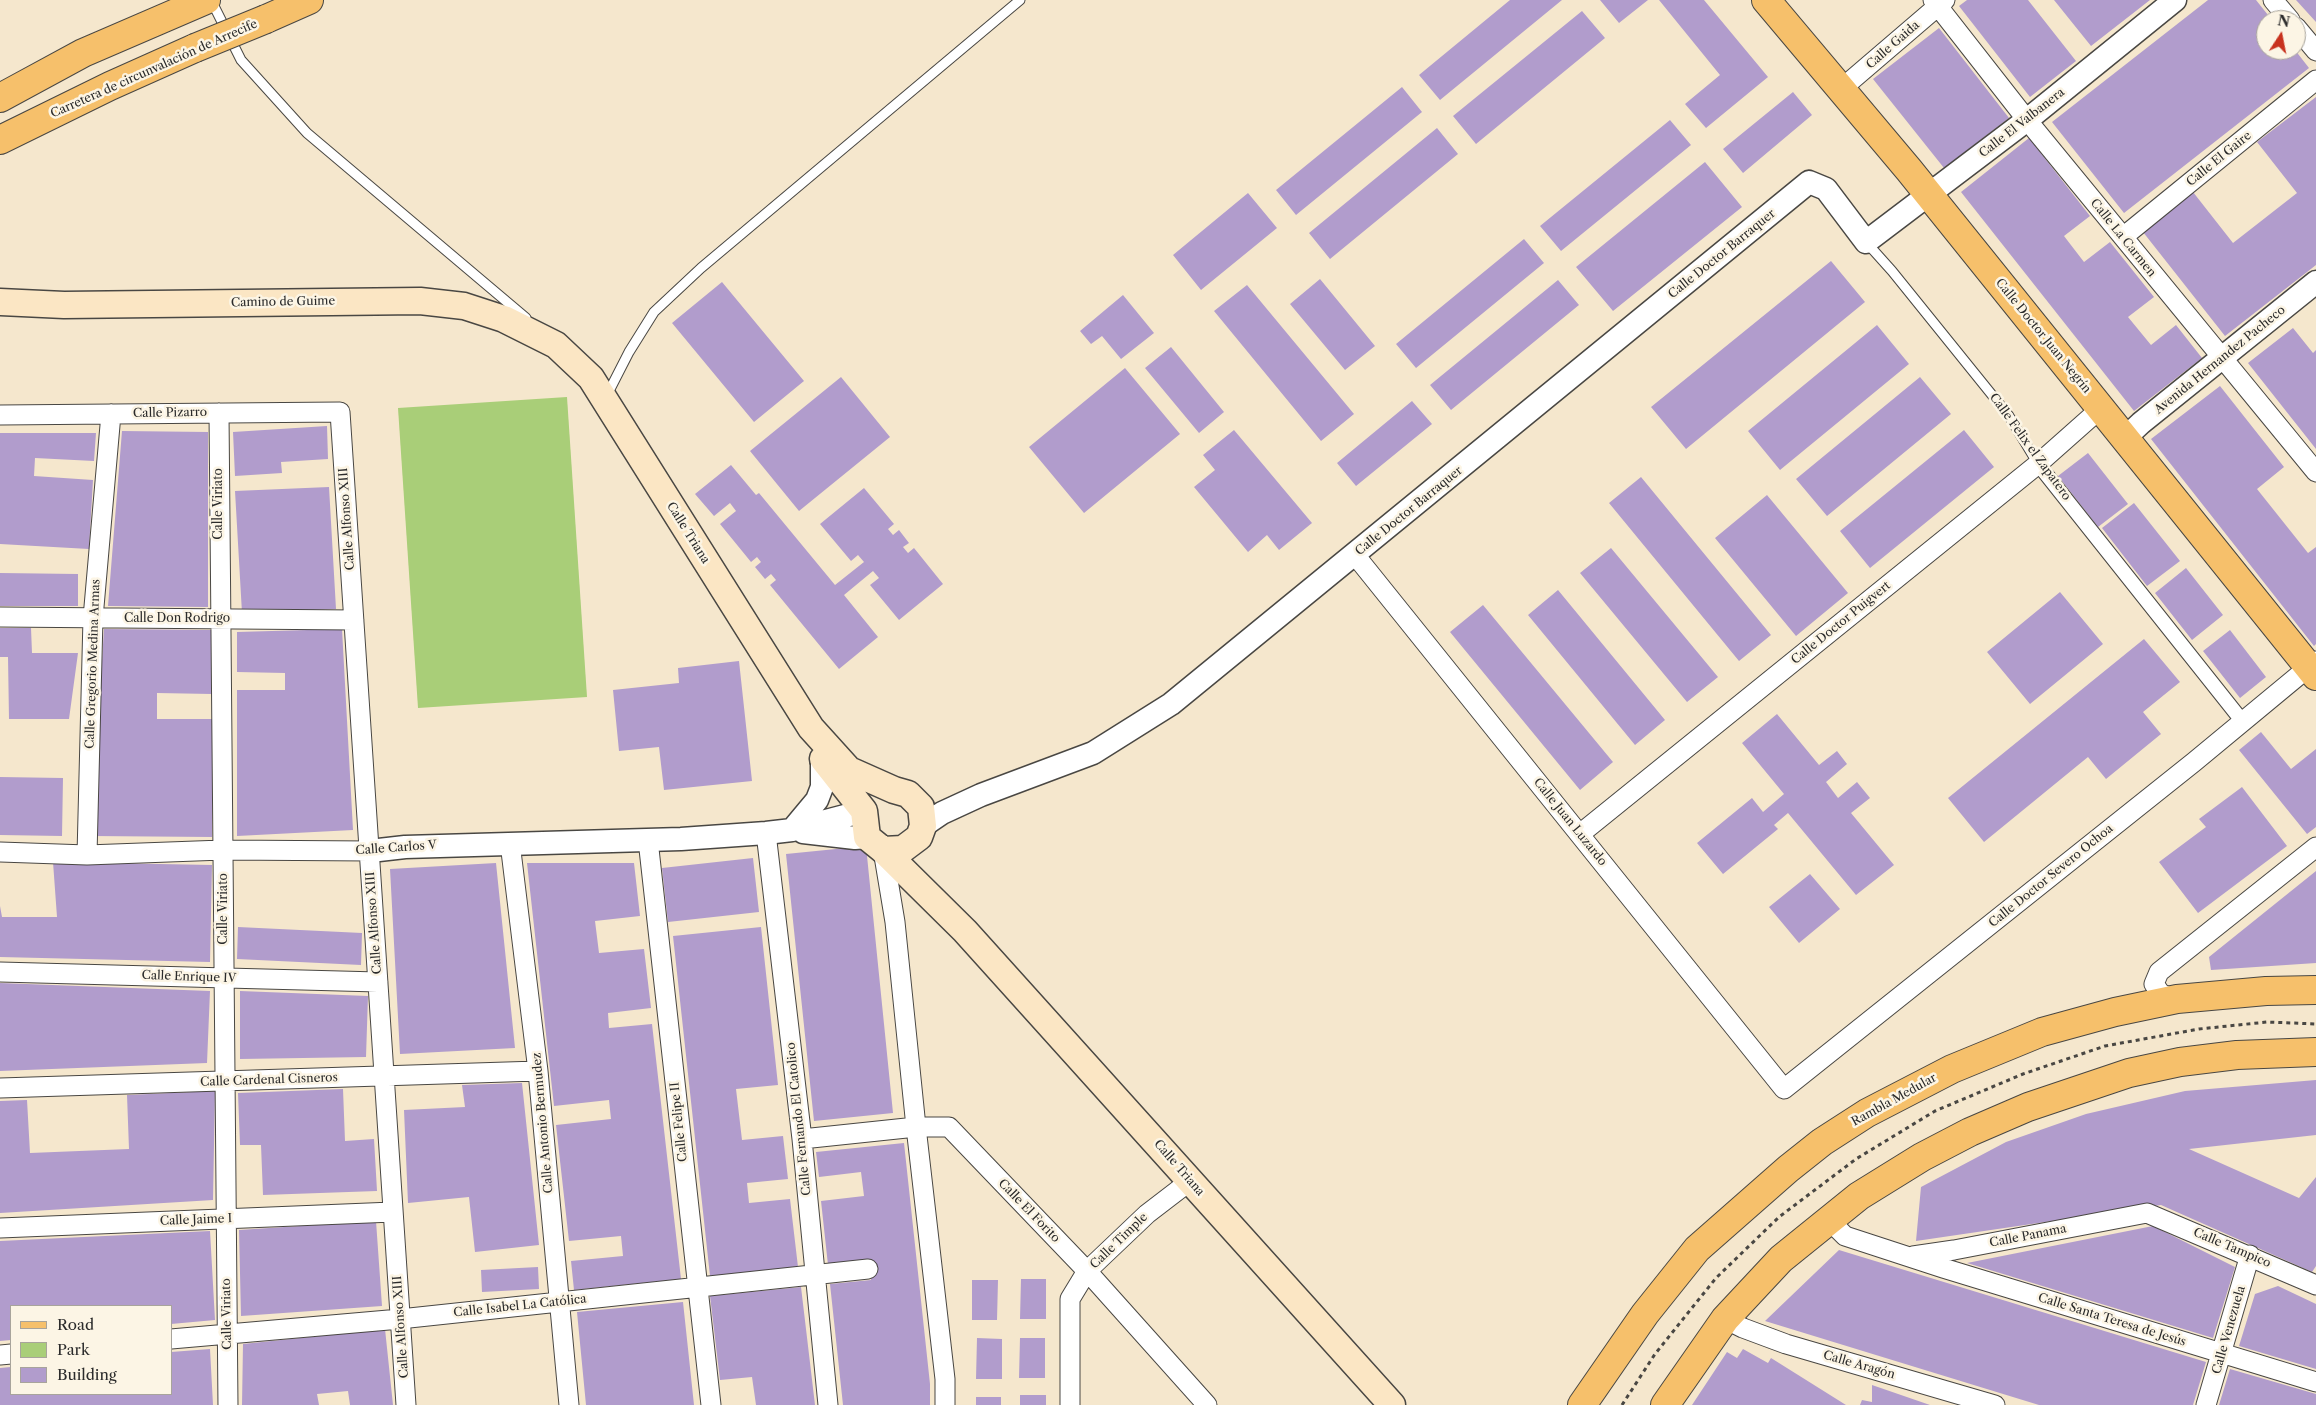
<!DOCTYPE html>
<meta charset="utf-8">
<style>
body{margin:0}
#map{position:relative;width:2316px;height:1405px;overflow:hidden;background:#f5e7cd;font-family:"Libre Caslon Text",serif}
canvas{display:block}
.legend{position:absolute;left:10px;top:1305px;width:162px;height:90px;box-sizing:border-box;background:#fcf5e5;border:1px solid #a8a49b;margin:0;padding:6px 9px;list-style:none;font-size:15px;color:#2b2b2b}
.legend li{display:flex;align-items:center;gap:10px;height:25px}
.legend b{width:25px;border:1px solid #a8a49b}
.north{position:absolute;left:2256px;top:10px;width:50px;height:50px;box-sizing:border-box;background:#fcf5e5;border:1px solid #a8a49b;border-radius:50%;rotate:11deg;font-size:14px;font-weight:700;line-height:20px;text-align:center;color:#2b2b2b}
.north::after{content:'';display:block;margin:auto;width:18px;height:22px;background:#c8321e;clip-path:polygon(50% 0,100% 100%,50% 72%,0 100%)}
</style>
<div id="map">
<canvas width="2316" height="1405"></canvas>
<ul class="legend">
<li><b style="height:6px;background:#f6c06b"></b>Road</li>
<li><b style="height:14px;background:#a9ce78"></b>Park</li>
<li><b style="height:14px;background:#b19ccc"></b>Building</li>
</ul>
<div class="north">N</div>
</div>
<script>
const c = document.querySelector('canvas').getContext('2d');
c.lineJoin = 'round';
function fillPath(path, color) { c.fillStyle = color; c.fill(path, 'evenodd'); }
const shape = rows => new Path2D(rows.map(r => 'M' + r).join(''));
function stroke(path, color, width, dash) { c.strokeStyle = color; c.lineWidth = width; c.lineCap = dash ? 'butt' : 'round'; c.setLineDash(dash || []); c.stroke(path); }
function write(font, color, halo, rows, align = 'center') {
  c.font = font + ' "Libre Caslon Text",serif'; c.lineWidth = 5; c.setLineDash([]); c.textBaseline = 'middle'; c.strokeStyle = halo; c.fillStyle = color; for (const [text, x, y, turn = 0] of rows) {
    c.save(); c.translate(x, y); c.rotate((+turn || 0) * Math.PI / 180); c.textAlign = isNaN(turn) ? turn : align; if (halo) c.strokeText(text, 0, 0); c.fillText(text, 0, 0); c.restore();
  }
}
const green = shape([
 [567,397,587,697,418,708,398,408]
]);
const building = shape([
 [1510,0,1562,0,1440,100,1419,75],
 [1600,0,1648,0,1619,23],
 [1659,0,1704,0,1768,77,1706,128,1685,104,1720,75],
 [1967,0,2028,0,2076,61,2030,97,1959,6],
 [2054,0,2150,0,2091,46],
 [2208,0,2256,0,2272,20,2266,20,2266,50,2295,50,2309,68,2124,213,2052,122],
 [2296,0,2316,0,2316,22],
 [1582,11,1605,38,1476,144,1453,116],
 [1939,28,2009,118,1944,168,1873,79],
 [1402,87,1422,112,1296,215,1276,190],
 [1793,92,1812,115,1743,173,1723,149],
 [2316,97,2316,265,2225,336,2143,232,2193,192,2233,243,2297,193,2257,142],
 [1670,120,1691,145,1561,251,1540,226],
 [1437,128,1458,154,1330,259,1309,233],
 [2029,138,2090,216,2064,236,2084,262,2110,242,2154,297,2128,317,2151,345,2176,325,2202,358,2134,411,1961,192],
 [1705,162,1742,207,1613,311,1576,267],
 [1248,193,1277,228,1201,290,1173,255],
 [1524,239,1544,263,1416,368,1396,344],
 [1831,261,1865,302,1686,449,1651,407],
 [1320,279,1375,346,1345,370,1290,304],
 [1558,280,1579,305,1451,410,1430,385],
 [722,282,804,381,754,422,672,323],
 [1247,285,1354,414,1321,441,1214,311],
 [1123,295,1154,333,1121,359,1102,336,1091,344,1080,331],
 [1877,325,1909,364,1780,470,1748,431],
 [2293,328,2313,353,2316,350,2316,449,2248,363],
 [1171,347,1224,412,1199,433,1145,368],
 [1125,368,1180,434,1084,513,1029,447],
 [841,377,890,437,799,511,750,451],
 [1920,377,1951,414,1827,516,1796,479],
 [2220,386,2284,467,2257,489,2308,553,2316,547,2316,644,2314,646,2151,439],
 [1412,401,1432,424,1356,486,1337,463],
 [327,426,328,459,281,462,282,473,235,476,233,432],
 [1234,430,1312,523,1279,550,1267,535,1248,552,1194,487,1215,470,1203,455],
 [1964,430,1994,467,1870,568,1840,531],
 [122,431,208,432,208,607,108,606],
 [0,433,96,433,94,461,35,458,34,476,93,480,89,549,0,544],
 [2088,453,2128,504,2098,527,2058,476],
 [731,465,756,495,759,493,835,585,864,562,858,555,851,561,820,524,864,488,894,524,888,529,893,535,899,530,909,543,903,547,908,553,914,548,943,584,899,620,870,585,879,578,873,571,844,595,878,637,839,669,770,585,776,580,771,574,765,579,755,567,761,562,757,557,751,562,720,524,736,511,730,503,714,516,695,494],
 [1641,477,1771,635,1739,661,1609,503],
 [329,487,336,609,242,613,235,491],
 [1767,495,1848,593,1796,636,1715,538],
 [2134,503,2180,561,2147,586,2102,528],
 [1611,548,1718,677,1687,702,1580,573],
 [2186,568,2223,615,2192,640,2155,593],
 [0,573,78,574,78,606,0,606],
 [1558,590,1665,720,1635,745,1528,615],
 [2060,592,2103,644,2030,704,1987,652],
 [1483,605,1613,762,1580,790,1450,632],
 [0,628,31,628,32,653,78,653,69,719,9,719,8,657,0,657],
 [104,629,212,630,212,694,157,693,157,719,212,719,212,837,91,836],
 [342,629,353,830,237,836,237,690,285,690,285,673,237,672,237,632],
 [2230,630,2266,677,2240,698,2203,651],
 [2144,639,2180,682,2143,712,2161,734,2106,779,2088,757,1984,842,1948,798],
 [739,661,752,781,664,790,659,747,619,751,613,690,679,683,678,668],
 [1777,714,1819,765,1837,751,1847,764,1826,782,1838,798,1857,782,1870,798,1851,813,1894,865,1856,895,1788,813,1774,825,1778,829,1723,874,1697,843,1752,798,1763,812,1784,794,1742,743],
 [2261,732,2291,769,2316,749,2316,827,2307,834,2239,750],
 [0,777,63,778,62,836,0,835],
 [2242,787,2287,846,2198,913,2159,862,2206,827,2199,819],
 [866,846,893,1113,814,1121,786,854],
 [753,858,759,912,668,922,662,868],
 [53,862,212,865,210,962,0,957,0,906,2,917,57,917],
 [496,863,515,1048,400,1054,390,869],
 [527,863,634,863,640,916,595,921,599,953,644,949,651,1008,608,1013,609,1028,652,1024,681,1279,574,1290,571,1261,623,1256,621,1236,569,1241,556,1125,611,1119,609,1100,554,1106],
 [2316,871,2316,963,2211,970,2209,957],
 [1810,874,1840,909,1799,943,1769,907],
 [238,927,362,933,361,965,237,959],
 [761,927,778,1085,736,1089,742,1140,783,1136,788,1179,747,1183,749,1203,790,1199,798,1267,710,1276,673,936],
 [0,983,210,991,207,1063,0,1071],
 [240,991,368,996,366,1057,240,1059],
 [2316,1080,2316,1135,2189,1149,2299,1198,2316,1177,2316,1266,2312,1272,2161,1205,1916,1241,1921,1187,2006,1142,2086,1114,2185,1091],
 [522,1083,539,1245,475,1252,469,1197,408,1203,404,1110,465,1107,462,1085],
 [343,1089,345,1141,374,1139,377,1191,263,1195,261,1145,240,1145,238,1093],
 [215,1091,213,1200,0,1213,0,1101,27,1100,30,1153,129,1149,127,1095],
 [904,1143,930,1384,930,1405,843,1405,830,1284,871,1280,869,1260,828,1265,821,1201,864,1196,861,1172,819,1177,816,1152],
 [376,1221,382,1306,241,1316,239,1230],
 [2153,1226,2235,1267,2213,1338,1967,1263],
 [210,1231,215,1320,171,1324,171,1306,11,1306,11,1340,0,1341,0,1241],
 [1839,1250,2206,1362,2193,1405,2039,1405,1765,1321],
 [538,1267,539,1289,482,1292,481,1270],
 [1021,1279,1046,1279,1046,1319,1020,1319],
 [972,1280,998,1280,997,1320,972,1320],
 [2278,1286,2316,1304,2316,1369,2239,1346,2255,1294],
 [801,1287,815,1405,756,1405,752,1377,720,1380,710,1296],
 [683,1302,694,1405,586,1405,577,1312],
 [385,1329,393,1405,350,1405,348,1391,317,1394,319,1405,242,1405,243,1344],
 [977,1338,1002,1339,1002,1379,976,1379],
 [1020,1338,1045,1338,1045,1378,1019,1378],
 [210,1349,213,1405,0,1405,0,1368,11,1367,11,1394,171,1394,171,1352],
 [1743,1349,1768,1363,1771,1358,1846,1405,1692,1405,1727,1352,1737,1358],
 [2230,1369,2316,1394,2316,1405,2219,1405],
 [1872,1385,1930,1405,1860,1405,1862,1400,1872,1402],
 [1020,1395,1046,1395,1046,1405,1020,1405],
 [976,1397,1001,1397,1001,1405,976,1405]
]);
const path = shape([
 [1622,1405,1655,1354,1716,1278,1779,1217,1856,1159,1935,1111,2023,1074,2105,1046,2199,1029,2267,1022,2316,1024]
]);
const service = shape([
 [211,0,241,60,307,133,526,318],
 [1866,242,1892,271,2009,416,2038,464],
 [607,395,629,352,654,312,701,268,1020,0]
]);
const pedestrian = shape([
 [2038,464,2243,722]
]);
const minor = shape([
 [1933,0,2027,120,2316,472],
 [2273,0,2290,20],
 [2296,27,2316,51],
 [1840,90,1945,0],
 [2123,237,2316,80],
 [219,413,228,1405],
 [0,415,340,412,406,1405],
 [1355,555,1784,1089,2194,762,2316,661],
 [0,617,354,620],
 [766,833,802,1139,828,1405],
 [1580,834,2038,464,2100,409],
 [648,840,711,1405],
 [510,843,538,1071,569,1405],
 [883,850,895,922,916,1127,945,1379,945,1405],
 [0,852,87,855,223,850,370,851],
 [87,855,93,618,111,414],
 [0,972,378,982],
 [2177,999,2161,994,2154,984,2159,972,2316,847],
 [0,1088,538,1071],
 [802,1139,916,1127,949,1127,1087,1271,1207,1405],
 [1831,1217,1837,1228,1845,1236,1943,1268,2316,1382],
 [0,1228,393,1212],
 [1913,1256,1954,1250,2147,1213,2316,1285],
 [1725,1319,1743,1328,1786,1344,1995,1405],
 [171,1339,400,1319,868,1269],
 [0,1355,11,1354],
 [1070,1405,1070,1299,1087,1271,1147,1214,1190,1181],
 [2206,1405,2250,1255]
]);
const tertiary = shape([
 [2125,438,2141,423,2316,282],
 [923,826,942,813,981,795,1093,753,1171,704,1809,182,1826,189,1866,242,2027,120,2175,0],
 [792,830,817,800,822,787,822,758],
 [803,832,855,838,867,837],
 [370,851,405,847,681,839,766,833,792,830,864,811]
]);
const secondary = shape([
 [0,302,64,305,420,301,464,306,504,319,556,345,591,378,811,728,849,770,894,790,908,794,921,807,923,826,919,837,903,849,883,850],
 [823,759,864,811,867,837,883,850,965,931,1392,1405]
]);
const primary = shape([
 [1766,0,1909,170,2316,676],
 [1582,1405,1645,1314,1697,1249,1788,1169,1822,1142,1867,1113,1952,1069,2042,1032,2115,1012,2177,999,2266,991,2316,990],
 [1665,1405,1725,1319,1781,1259,1859,1196,1922,1157,1970,1132,2028,1107,2129,1073,2180,1062,2237,1055,2316,1052]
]);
const motorway = shape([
 [266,19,309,0],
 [0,98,83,53,206,0],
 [0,140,110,86,195,48]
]);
const motorwayBridge = shape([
 [195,48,266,19]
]);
const streetNames = [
 ["Calle Gaida",1893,45,-41],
 ["Carretera de circunvalación de Arrecife",154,69,-24],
 ["Calle El Valbanera",2022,123,-38],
 ["Calle El Gaire",2219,159,-39],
 ["Calle La Carmen",2123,238,51],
 ["Calle Doctor Barraquer",1722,254,-39],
 ["Camino de Guime",283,302,-1],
 ["Calle Doctor Juan Negrín",2043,336,51],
 ["Avenida Hernandez Pacheco",2220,360,-39],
 ["Calle Pizarro",170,413,-1],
 ["Calle Felix el Zapatero",2030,447,54],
 ["Calle Viriato",219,504,-90],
 ["Calle Doctor Barraquer",1409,511,-39],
 ["Calle Alfonso XIII",347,519,-94],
 ["Calle Triana",688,533,58],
 ["Calle Don Rodrigo",177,619],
 ["Calle Doctor Puigvert",1841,623,-39],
 ["Calle Gregorio Medina Armas",93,664,-88],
 ["Calle Juan Luzardo",1570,822,51],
 ["Calle Carlos V",396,848,-4],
 ["Calle Doctor Severo Ochoa",2051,876,-39],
 ["Calle Viriato",224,909,-90],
 ["Calle Alfonso XIII",374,923,-94],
 ["Calle Enrique IV",189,977,2],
 ["Calle Cardenal Cisneros",269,1080,-2],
 ["Rambla Medular",1894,1100,-29],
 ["Calle Fernando El Catolico",799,1119,-96],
 ["Calle Felipe II",679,1122,-96],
 ["Calle Antonio Bermudez",543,1123,-95],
 ["Calle Triana",1179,1168,49],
 ["Calle El Forito",1029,1211,46],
 ["Calle Jaime I",196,1220,-2],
 ["Calle Panama",2028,1236,-11],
 ["Calle Timple",1119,1241,-44],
 ["Calle Tampico",2232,1248,23],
 ["Calle Isabel La Católica",520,1306,-6],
 ["Calle Viriato",227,1314,-91],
 ["Calle Santa Teresa de Jesús",2112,1320,17],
 ["Calle Alfonso XIII",401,1327,-94],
 ["Calle Venezuela",2229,1330,-74],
 ["Calle Aragón",1859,1365,16]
];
fillPath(green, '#a9ce78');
fillPath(building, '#b19ccc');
stroke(service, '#494743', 11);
stroke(pedestrian, '#494743', 16);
stroke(minor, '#494743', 21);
stroke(tertiary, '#494743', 25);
stroke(secondary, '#494743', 29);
stroke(primary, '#494743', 30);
stroke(motorway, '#494743', 30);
stroke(path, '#494743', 3, [4, 4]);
stroke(service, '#fff', 9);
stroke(pedestrian, '#fff', 14);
stroke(minor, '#fff', 19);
stroke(tertiary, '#fff', 22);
stroke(secondary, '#fbe6c4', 26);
stroke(primary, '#f6c06b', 28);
stroke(motorway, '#f6c06b', 28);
stroke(motorwayBridge, '#494743', 30, []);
stroke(motorwayBridge, '#f6c06b', 28);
write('12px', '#2b2b2b', '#fcf5e5', streetNames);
</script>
